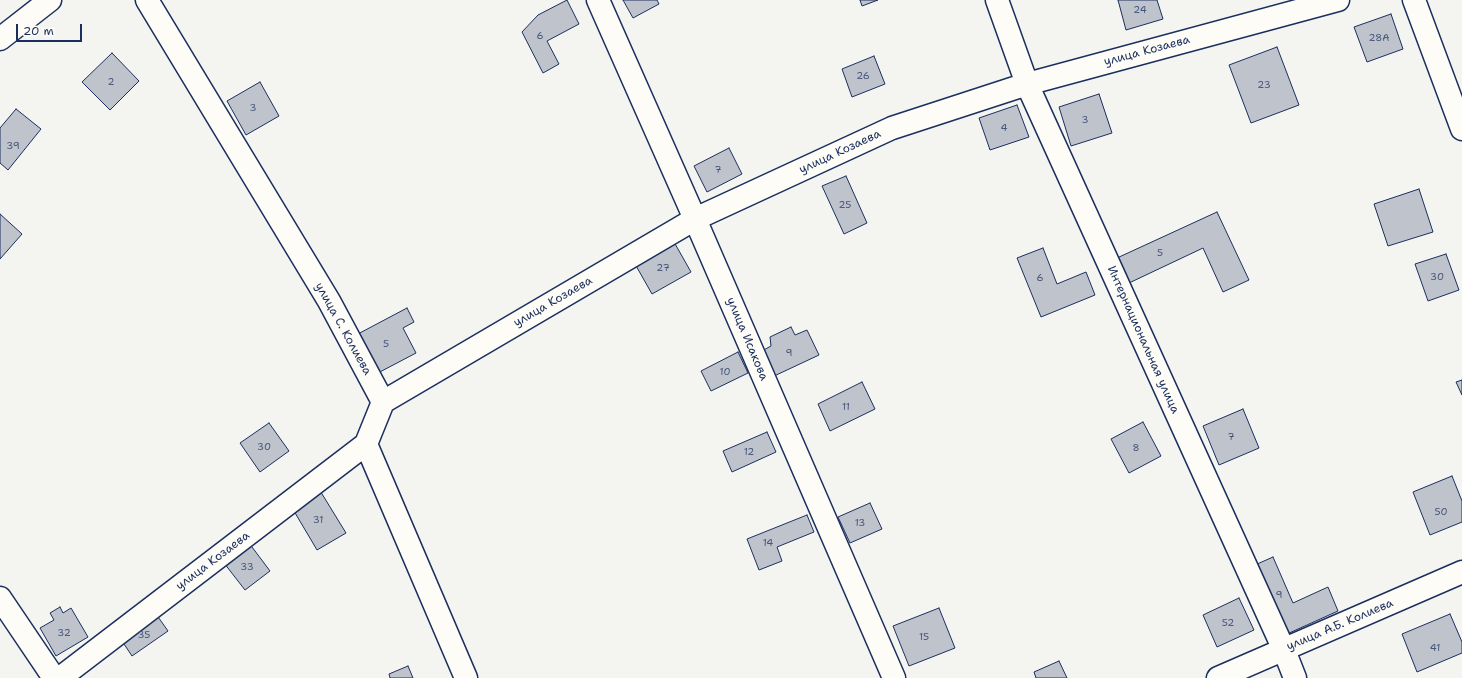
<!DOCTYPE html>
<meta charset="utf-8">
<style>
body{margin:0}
#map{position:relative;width:1462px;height:678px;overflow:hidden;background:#f4f4f1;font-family:"Shantell Sans",sans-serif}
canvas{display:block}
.scale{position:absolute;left:16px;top:24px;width:66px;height:18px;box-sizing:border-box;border:2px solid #1b2f5e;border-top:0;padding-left:5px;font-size:12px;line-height:14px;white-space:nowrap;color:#1b2f5e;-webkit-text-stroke:3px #fdfcf7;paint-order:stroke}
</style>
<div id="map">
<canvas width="1462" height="678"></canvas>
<div class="scale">20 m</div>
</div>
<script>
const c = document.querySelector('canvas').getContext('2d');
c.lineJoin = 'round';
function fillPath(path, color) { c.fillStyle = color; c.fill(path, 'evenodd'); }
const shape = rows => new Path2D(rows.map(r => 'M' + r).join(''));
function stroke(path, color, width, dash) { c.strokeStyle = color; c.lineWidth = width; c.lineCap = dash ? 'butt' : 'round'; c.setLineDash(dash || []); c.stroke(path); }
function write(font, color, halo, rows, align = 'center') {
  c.font = font + ' "Shantell Sans",sans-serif'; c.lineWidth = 3; c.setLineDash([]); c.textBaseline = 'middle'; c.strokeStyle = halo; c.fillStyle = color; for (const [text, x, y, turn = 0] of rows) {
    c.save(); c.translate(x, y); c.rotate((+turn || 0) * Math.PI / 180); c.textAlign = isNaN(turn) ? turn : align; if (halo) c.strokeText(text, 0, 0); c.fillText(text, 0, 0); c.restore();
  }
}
const building = shape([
 [567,0,579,24,547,41,559,64,543,73,522,32,538,15,567,0],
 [623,0,657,0,659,4,633,18,623,0],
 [860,0,878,0,862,6,860,0],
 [1118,0,1157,0,1163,19,1126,30,1118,0],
 [1391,14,1403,49,1367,62,1354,27,1391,14],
 [1277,47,1299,105,1251,123,1229,65,1277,47],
 [112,53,139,81,110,110,82,82,112,53],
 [874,56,885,84,852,97,842,69,874,56],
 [260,82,279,116,246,135,227,101,260,82],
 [1099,94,1112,133,1071,146,1059,107,1099,94],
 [1017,105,1029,137,990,150,979,118,1017,105],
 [16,109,41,129,8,170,0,163,0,128,16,109],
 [729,148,742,174,707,192,694,166,729,148],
 [846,176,867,223,844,234,822,186,846,176],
 [1419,189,1433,232,1388,246,1374,204,1419,189],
 [1217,212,1249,280,1223,292,1203,248,1129,283,1117,258,1217,212],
 [0,214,22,234,0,259,0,214],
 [674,242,691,272,652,294,635,264,674,242],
 [1043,248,1057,284,1086,272,1095,295,1041,317,1017,258,1043,248],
 [1446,254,1459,290,1428,301,1415,264,1446,254],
 [407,308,414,322,403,328,416,353,376,374,356,335,407,308],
 [791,327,795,335,807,330,819,355,772,377,760,352,771,346,770,337,791,327],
 [738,352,748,373,711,391,701,371,738,352],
 [1462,380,1462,395,1456,382,1462,380],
 [862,382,875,409,830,431,818,404,862,382],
 [1243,409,1259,448,1219,465,1203,426,1243,409],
 [1143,422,1161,456,1129,473,1111,439,1143,422],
 [269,423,289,451,260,472,240,443,269,423],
 [767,432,776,452,732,472,723,451,767,432],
 [1452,476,1462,501,1462,522,1430,535,1413,492,1452,476],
 [319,489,346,533,317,550,291,506,319,489],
 [870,503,882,529,850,543,838,517,870,503],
 [807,515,814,532,777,547,782,561,759,570,747,539,807,515],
 [249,543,270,571,245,590,224,563,249,543],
 [1273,557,1293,603,1328,587,1338,611,1287,634,1255,565,1273,557],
 [1239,598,1254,630,1217,647,1203,615,1239,598],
 [60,607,63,613,71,608,88,637,56,656,40,628,54,620,50,613,60,607],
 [939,608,955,648,909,666,893,626,939,608],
 [156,614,168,631,132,656,120,638,156,614],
 [1450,614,1462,642,1462,653,1417,672,1402,634,1450,614],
 [1059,661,1067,678,1036,678,1034,672,1059,661],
 [408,666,413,678,390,678,389,674,408,666]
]);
const minor = shape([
 [147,0,329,301,383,402,366,444,466,678],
 [598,0,695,219,894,678],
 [997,0,1027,84,1284,650,1295,678],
 [1414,0,1462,129],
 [383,402,695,219,892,128,1027,84,1338,0],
 [0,598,54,678],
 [60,678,366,444],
 [1218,678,1462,572]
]);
const major = shape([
 [0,39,50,0]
]);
const numberNames = [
 ["24",1140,10],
 ["6",540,36],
 ["28А",1379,38],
 ["26",863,76],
 ["2",111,82],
 ["23",1264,85],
 ["3",253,108],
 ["3",1085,120],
 ["4",1004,128],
 ["39",13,146],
 ["7",718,170],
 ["25",845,205],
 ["5",1160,253],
 ["27",663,268],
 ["30",1437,277],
 ["6",1040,278],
 ["5",386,344],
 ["9",789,353],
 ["10",725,372],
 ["11",846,407],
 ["7",1231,437],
 ["30",264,447],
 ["8",1136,448],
 ["12",749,452],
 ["50",1441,512],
 ["31",318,520],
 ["13",860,523],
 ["14",768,543],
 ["33",247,567],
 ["9",1279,595],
 ["52",1228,623],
 ["32",64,633],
 ["35",144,635],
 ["15",924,637],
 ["41",1435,648]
];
const streetNames = [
 ["улица Козаева",1147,51,-15],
 ["улица Козаева",840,152,-25],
 ["улица Козаева",553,302,-30],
 ["улица С. Колиева",343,329,61],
 ["улица Исакова",747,339,67],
 ["Интернациональная улица",1143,340,66],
 ["улица Козаева",213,561,-37],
 ["улица А.Б. Колиева",1340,625,-23]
];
fillPath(building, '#bfc3cc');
stroke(building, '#1b2f5e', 1);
stroke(minor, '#1b2f5e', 25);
stroke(major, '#1b2f5e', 25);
stroke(minor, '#fdfcf7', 22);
stroke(major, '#fdfcf7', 22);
write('10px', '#44547a', null, numberNames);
write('12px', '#1b2f5e', '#fdfcf7', streetNames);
</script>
